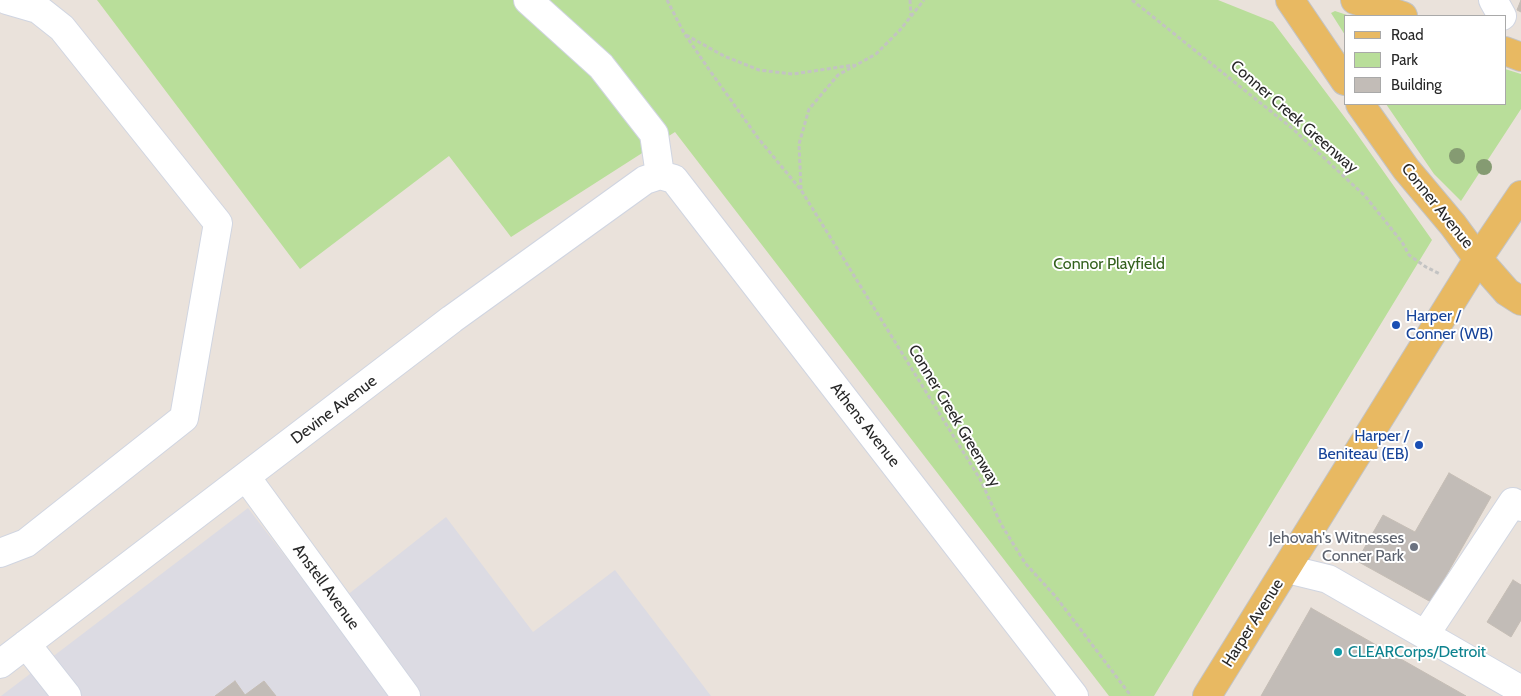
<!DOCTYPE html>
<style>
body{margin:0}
#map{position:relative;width:1521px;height:696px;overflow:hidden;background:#eae2db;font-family:Cabin,sans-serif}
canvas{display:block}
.legend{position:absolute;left:1344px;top:15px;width:162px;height:90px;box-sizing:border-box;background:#fff;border:1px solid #a9a9a9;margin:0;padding:6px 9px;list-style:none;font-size:15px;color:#282828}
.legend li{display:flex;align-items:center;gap:10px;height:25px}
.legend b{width:25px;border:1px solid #a9a9a9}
</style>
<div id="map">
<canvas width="1521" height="696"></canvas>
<ul class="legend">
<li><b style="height:6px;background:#e8b962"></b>Road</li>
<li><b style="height:14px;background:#b9de9a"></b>Park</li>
<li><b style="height:14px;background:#c2bcb7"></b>Building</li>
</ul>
</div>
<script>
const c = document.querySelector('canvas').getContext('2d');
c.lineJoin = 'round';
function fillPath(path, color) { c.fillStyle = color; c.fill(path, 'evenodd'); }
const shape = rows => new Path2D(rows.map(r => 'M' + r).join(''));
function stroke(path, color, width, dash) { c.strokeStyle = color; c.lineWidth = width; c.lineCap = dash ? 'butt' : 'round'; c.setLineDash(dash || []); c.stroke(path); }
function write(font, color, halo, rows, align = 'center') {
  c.font = font + ' Cabin,sans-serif'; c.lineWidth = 4; c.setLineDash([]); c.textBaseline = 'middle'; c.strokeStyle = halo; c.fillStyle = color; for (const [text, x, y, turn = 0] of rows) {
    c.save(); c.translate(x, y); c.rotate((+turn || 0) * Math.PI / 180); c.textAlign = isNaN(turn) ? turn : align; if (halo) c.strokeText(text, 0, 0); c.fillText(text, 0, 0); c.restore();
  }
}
const industrial = shape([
 [248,508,327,611,446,517,533,632,615,570,711,696,1,696]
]);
const green = shape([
 [97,0,1218,0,1273,22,1352,127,1432,240,1154,696,1109,696,675,132,511,237,449,156,300,269],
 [1335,11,1350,16,1345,16,1345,35,1331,13],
 [1505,69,1521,74,1521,109,1461,201,1434,174,1386,104,1505,104]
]);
const building = shape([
 [1521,0,1521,12,1517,10,1521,0],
 [1449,473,1491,497,1431,602,1357,561,1383,515,1415,532,1449,473],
 [1513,580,1521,585,1521,620,1511,637,1487,622,1513,580],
 [1311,608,1466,696,1261,696,1311,608],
 [235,681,245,695,264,681,276,696,215,696,235,681]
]);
const path = shape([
 [667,0,684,33,708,68,758,138,801,190,980,479,1001,524,1025,563,1056,597,1131,696],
 [910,0,911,16],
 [1132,0,1293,129,1365,196,1402,242,1409,255,1426,267,1440,274],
 [686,35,724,56,759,70,793,74,854,65],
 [801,189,799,144,809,109,838,75,876,54,900,30,924,0]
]);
const minor = shape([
 [528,0,601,66,654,134,660,175],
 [1493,0,1502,16],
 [246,477,406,696],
 [0,553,26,543,184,418,218,223,62,28,38,9,7,0],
 [1287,569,1328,579,1521,690],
 [1425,635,1513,502,1521,507],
 [26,644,67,696],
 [0,664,452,319,645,180,660,175,674,179,1074,696]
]);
const major = shape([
 [1290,0,1345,81],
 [1355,0,1403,16],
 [1505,51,1521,57],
 [1360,104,1406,169,1453,225,1478,259,1507,292,1521,301],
 [1207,696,1478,259,1521,195]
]);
const trees = [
 [1457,156],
 [1484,167]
];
const markers = [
 [1396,325,5,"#1a4fb4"],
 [1419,445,5,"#1a4fb4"],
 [1414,547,5,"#6b7280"],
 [1338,652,5,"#0f9aa8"]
];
const streetNames = [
 ["Conner Creek Greenway",1294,117,41],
 ["Conner Avenue",1437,206,51],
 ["Devine Avenue",334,410,-37],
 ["Conner Creek Greenway",954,416,59],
 ["Athens Avenue",865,425,52],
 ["Anstell Avenue",326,587,54],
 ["Harper Avenue",1253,623,-58]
];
const parkNames = [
 ["Connor Playfield",1109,264]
];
const transitNames = [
 ["Harper /",1406,316],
 ["Conner (WB)",1406,334],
 ["Harper /",1409,436,"right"],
 ["Beniteau (EB)",1409,454,"right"]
];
const worshipNames = [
 ["Jehovah's Witnesses",1404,538],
 ["Conner Park",1404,556]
];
const cultureNames = [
 ["CLEARCorps/Detroit",1348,652]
];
fillPath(industrial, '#dcdbe3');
fillPath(green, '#b9de9a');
fillPath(building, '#c2bcb7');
stroke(building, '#c5bdb5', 1);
stroke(minor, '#d0d5e1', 30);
stroke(major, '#c3c3c3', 30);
stroke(path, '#c3c3c3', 3, [4, 2.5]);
stroke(minor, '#fff', 28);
stroke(major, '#e8b962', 28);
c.fillStyle = '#859b72';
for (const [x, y] of trees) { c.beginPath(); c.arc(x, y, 8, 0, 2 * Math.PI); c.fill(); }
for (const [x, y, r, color] of markers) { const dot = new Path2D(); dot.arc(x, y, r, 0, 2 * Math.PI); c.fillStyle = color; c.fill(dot); stroke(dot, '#fff', 2); }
write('16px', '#282828', '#fff', streetNames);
write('16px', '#33611d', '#fff', parkNames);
write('16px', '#164399', '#fff', transitNames, 'left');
write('16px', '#5b616d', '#fff', worshipNames, 'right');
write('16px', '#0d838f', '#fff', cultureNames, 'left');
</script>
